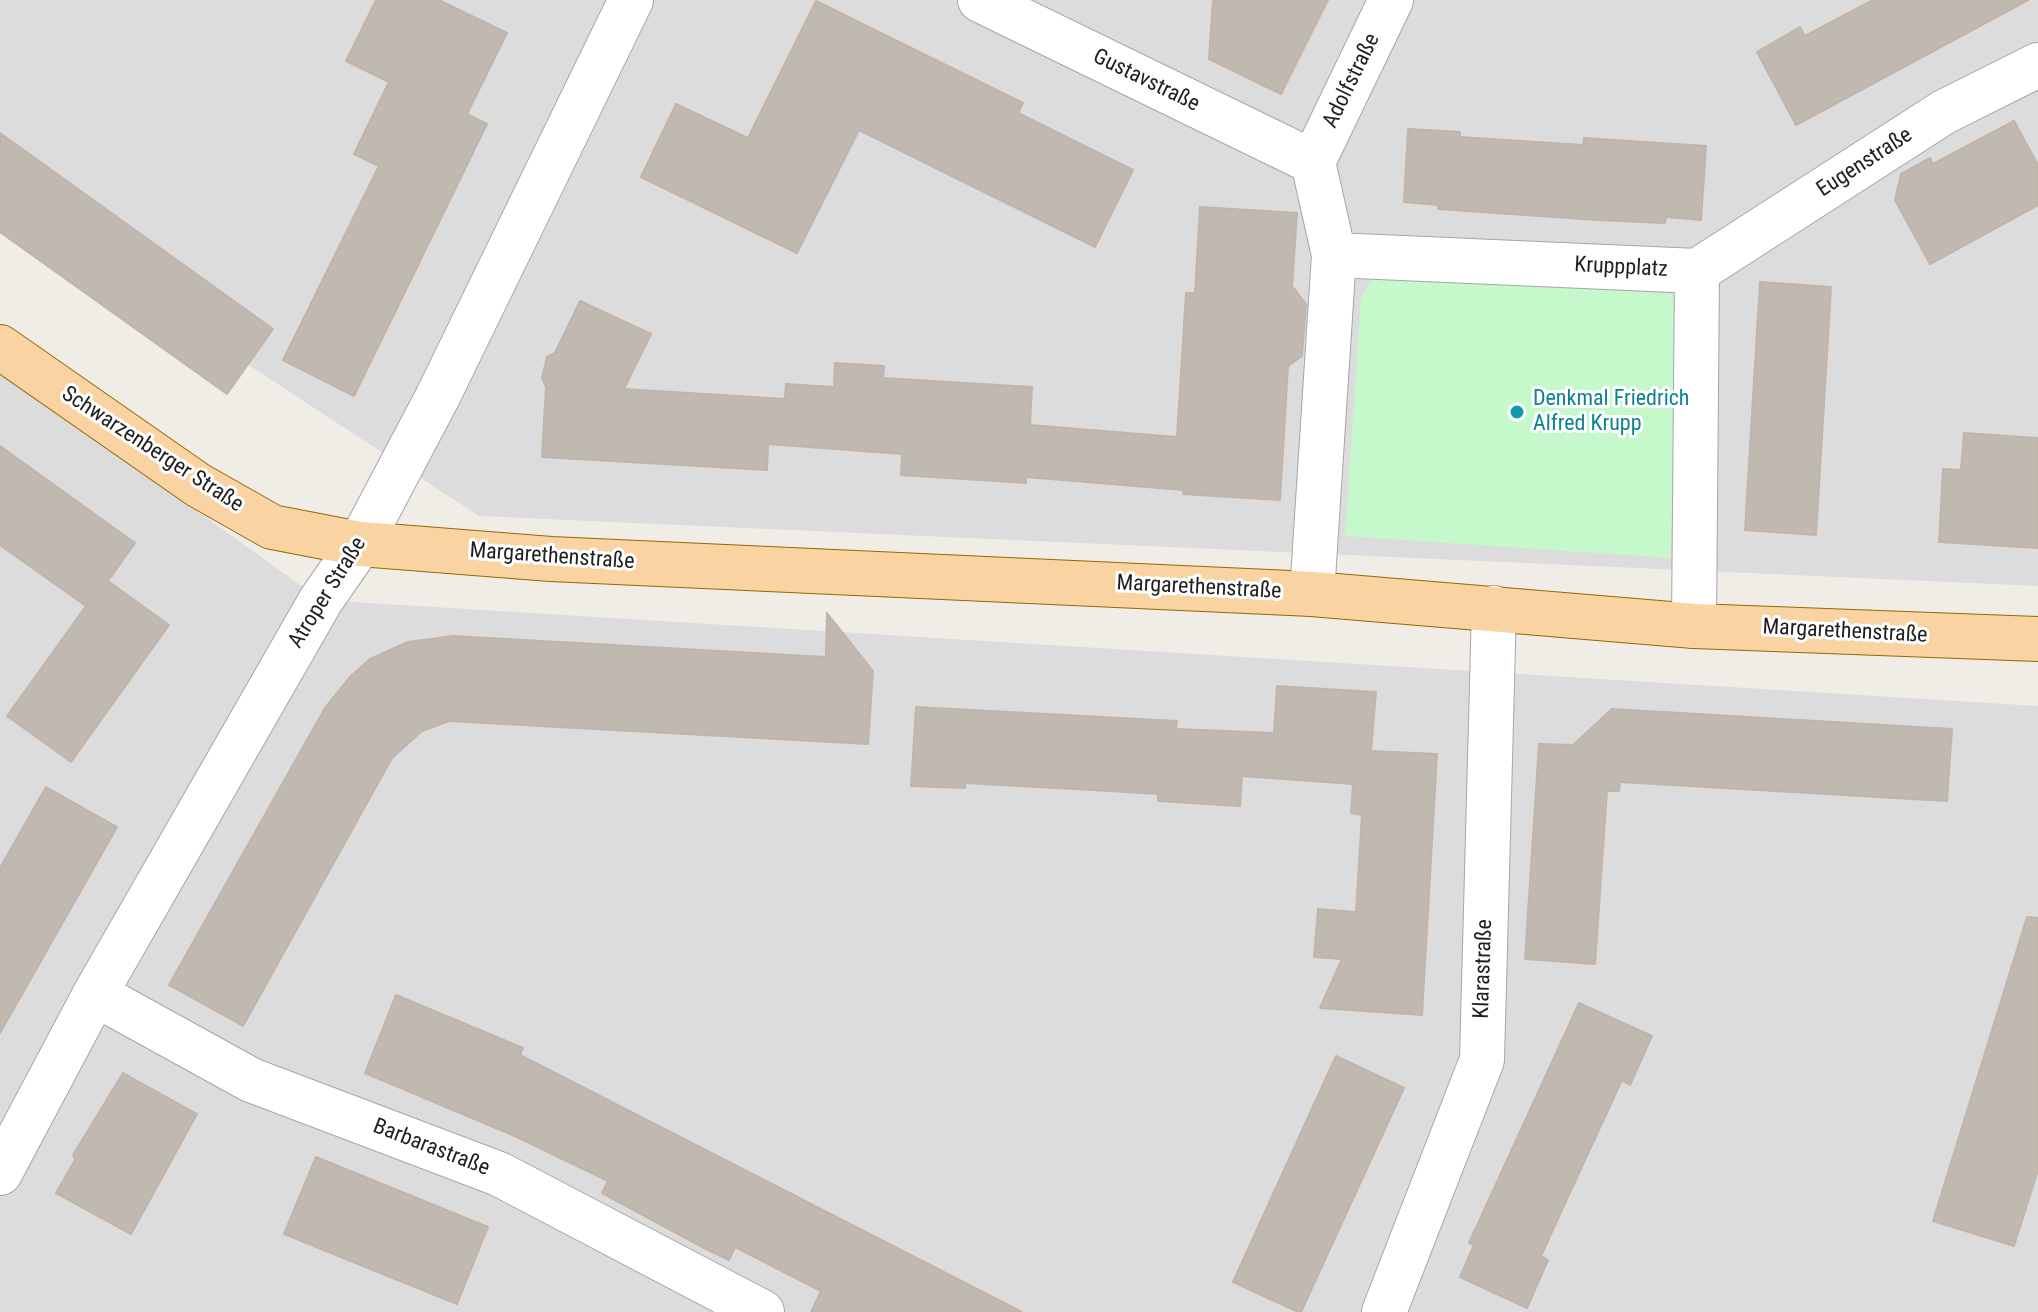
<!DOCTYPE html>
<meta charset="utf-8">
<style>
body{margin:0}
canvas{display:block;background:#f0ede6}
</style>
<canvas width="2038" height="1312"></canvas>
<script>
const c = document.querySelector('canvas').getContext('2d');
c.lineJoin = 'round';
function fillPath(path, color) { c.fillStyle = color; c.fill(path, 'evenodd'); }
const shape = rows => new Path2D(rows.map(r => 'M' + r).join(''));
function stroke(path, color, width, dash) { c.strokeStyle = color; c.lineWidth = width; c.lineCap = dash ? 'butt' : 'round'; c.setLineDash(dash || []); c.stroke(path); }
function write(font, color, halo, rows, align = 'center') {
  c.font = font + ' "Roboto Condensed",sans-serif'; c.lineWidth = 6; c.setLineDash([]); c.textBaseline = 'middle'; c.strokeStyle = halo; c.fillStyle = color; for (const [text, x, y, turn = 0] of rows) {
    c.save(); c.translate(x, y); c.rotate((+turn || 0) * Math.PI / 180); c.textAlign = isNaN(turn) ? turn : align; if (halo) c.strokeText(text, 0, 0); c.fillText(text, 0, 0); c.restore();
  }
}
const residential = shape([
 [0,0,2038,0,2038,586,479,516,0,202],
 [0,369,321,600,2038,706,2038,1312,0,1312]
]);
const park = shape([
 [1393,276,1672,294,1686,310,1670,558,1345,536,1361,299,1370,281]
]);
const building = shape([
 [376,0,439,0,507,33,467,114,487,124,354,396,283,360,379,166,354,154,389,82,346,61,376,0],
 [1213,0,1328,0,1281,94,1209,59,1213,0],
 [1873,0,2028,0,1796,125,1757,52,1800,27,1805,36,1873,0],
 [816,1,1023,103,1018,113,1133,170,1095,247,859,130,797,253,641,177,676,104,748,138,816,1],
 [2014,121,2038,165,2038,205,1930,264,1895,200,1901,174,1930,158,1933,164,2014,121],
 [1408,129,1460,132,1460,137,1583,145,1584,138,1706,146,1701,220,1666,217,1665,223,1597,220,1438,209,1438,205,1404,202,1408,129],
 [0,133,273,329,227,394,0,232,0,133],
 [1200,207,1297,213,1292,286,1306,304,1302,356,1288,366,1280,500,1183,494,1183,490,1026,477,1026,483,901,475,902,454,768,444,767,470,542,457,546,387,542,378,547,357,555,353,580,301,651,334,624,389,785,399,786,384,834,387,835,363,884,366,883,378,1032,387,1030,425,1177,437,1186,293,1195,293,1200,207],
 [1760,282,1831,287,1816,535,1745,530,1760,282],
 [1964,433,2038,438,2038,548,1939,542,1943,469,1961,470,1964,433],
 [0,446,135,543,108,581,169,625,71,762,7,716,86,606,0,545,0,446],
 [827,613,873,671,868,744,449,721,422,731,392,758,243,1026,169,985,325,708,350,677,370,659,408,642,453,636,826,657,827,613],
 [1277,686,1376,692,1371,751,1437,754,1422,1015,1320,1008,1342,959,1314,957,1318,909,1356,912,1362,815,1351,813,1353,784,1242,776,1240,806,1158,801,1158,794,1110,791,965,783,965,788,911,786,916,707,1177,721,1176,729,1274,733,1277,686],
 [1612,709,1952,729,1947,801,1620,782,1619,791,1607,791,1595,964,1525,959,1539,744,1573,745,1612,709],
 [46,787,117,827,0,1033,0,868,46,787],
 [2027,917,2038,918,2038,1170,2014,1246,1933,1221,2027,917],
 [396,995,523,1048,520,1055,1022,1312,811,1312,821,1291,735,1247,729,1260,706,1249,602,1193,608,1181,517,1137,365,1073,396,995],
 [1579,1003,1652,1036,1630,1085,1622,1080,1561,1212,1541,1256,1548,1260,1527,1308,1460,1277,1474,1245,1469,1243,1579,1003],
 [1336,1056,1404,1088,1301,1312,1298,1312,1233,1282,1336,1056],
 [123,1073,197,1114,131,1234,56,1193,75,1160,73,1155,123,1073],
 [316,1157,488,1227,457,1304,284,1234,316,1157]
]);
const minor = shape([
 [980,0,1313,162],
 [1313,162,1391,0],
 [1334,255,1697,271,1694,626],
 [1697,271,1944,112,2038,65],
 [1312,594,1334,255,1313,162],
 [95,994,251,1080,499,1174,762,1312],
 [0,1173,95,994,321,600,360,544,438,396,631,0],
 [1384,1312,1482,1060,1494,608]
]);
const major = shape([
 [0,347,198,485,272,527,360,544,551,559,1312,594,1694,626,2038,639]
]);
const markers = [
 [1517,412,8,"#0f9aa8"]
];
const streetNames = [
 ["Gustavstraße",1146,81,26],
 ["Adolfstraße",1352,81,-64],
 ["Eugenstraße",1865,163,-33],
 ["Kruppplatz",1621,268,3],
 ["Schwarzenberger Straße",152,450,33],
 ["Margarethenstraße",552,557,4],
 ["Margarethenstraße",1199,588,3],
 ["Atroper Straße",328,593,-58],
 ["Margarethenstraße",1845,632,3],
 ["Klarastraße",1484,969,-88],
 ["Barbarastraße",431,1148,21]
];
const cultureNames = [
 ["Denkmal Friedrich",1533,399],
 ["Alfred Krupp",1533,424]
];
fillPath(residential, '#dddcdc');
fillPath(park, '#c5f8ca');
fillPath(building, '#c0b9b2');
stroke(building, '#c1b4a9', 2);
stroke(minor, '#a6a6a6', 46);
stroke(major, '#966705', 46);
stroke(minor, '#fff', 44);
stroke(major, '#f9d4a2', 44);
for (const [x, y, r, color] of markers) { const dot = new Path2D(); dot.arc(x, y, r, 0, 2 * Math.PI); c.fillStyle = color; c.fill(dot); stroke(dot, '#fff', 3); }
write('22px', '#1f1f1f', '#fff', streetNames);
write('22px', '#0d838f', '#fff', cultureNames, 'left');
</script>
